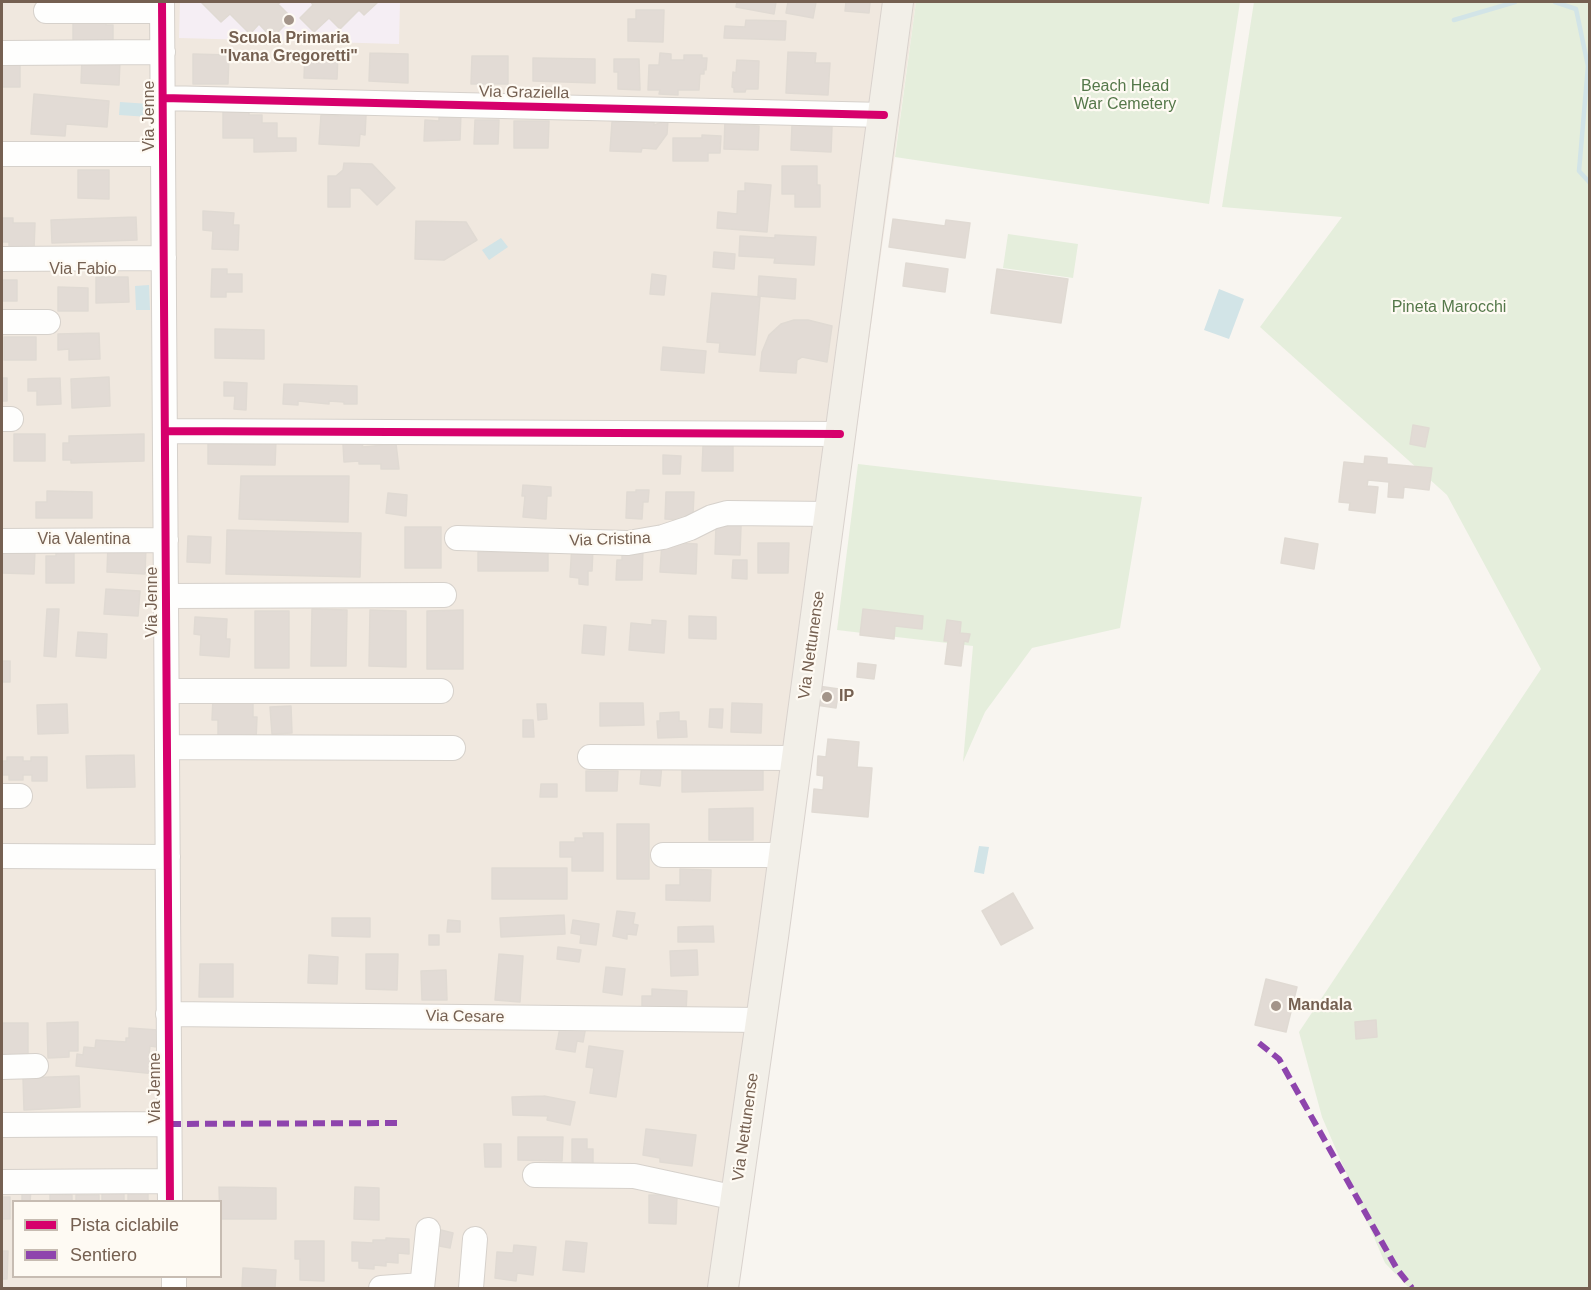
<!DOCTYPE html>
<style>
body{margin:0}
#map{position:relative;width:1591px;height:1290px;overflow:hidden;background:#f8f5f0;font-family:Arial,sans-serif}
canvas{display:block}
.frame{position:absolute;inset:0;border:3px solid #756051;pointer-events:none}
.legend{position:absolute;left:12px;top:1200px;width:210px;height:78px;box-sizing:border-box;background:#fefaf3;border:2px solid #c7bcb2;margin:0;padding:8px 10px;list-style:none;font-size:18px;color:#756051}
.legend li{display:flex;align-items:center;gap:12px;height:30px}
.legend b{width:30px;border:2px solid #c7bcb2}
</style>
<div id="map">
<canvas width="1591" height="1290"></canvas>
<div class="frame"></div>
<ul class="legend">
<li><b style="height:8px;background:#d6006c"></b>Pista ciclabile</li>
<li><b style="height:8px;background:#8e44ad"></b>Sentiero</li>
</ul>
</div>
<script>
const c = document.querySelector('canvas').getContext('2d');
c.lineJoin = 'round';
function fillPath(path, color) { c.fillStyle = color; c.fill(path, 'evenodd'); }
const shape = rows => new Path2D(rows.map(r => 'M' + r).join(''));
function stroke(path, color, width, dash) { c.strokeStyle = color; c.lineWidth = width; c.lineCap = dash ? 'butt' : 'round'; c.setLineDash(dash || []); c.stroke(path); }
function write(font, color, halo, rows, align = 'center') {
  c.font = font + ' Arial,sans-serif'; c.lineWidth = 4.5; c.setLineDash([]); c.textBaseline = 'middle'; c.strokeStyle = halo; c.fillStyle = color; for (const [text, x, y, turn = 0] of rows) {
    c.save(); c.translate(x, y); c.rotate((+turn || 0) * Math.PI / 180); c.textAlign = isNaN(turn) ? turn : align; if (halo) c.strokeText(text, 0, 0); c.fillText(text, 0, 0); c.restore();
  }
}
const residential = shape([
 [2,2,916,2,737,1288,2,1288],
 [14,1202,220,1202,220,1276,14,1276]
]);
const education = shape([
 [180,2,400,2,399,44,179,38]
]);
const green = shape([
 [916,2,1240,2,1209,204,895,157],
 [1254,2,1589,2,1589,1288,1409,1288,1385,1263,1322,1117,1299,1032,1541,669,1447,495,1260,327,1342,217,1222,207],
 [1008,234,1078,244,1073,278,1003,268],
 [858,464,1142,497,1120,628,1032,648,985,712,963,762,973,646,837,630]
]);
const water = shape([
 [120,102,150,104,149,117,119,115],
 [501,238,508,247,489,260,482,250],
 [149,285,150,310,136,310,135,286],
 [1219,289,1244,299,1229,339,1204,330],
 [979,846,989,847,984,874,974,872]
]);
const stream = shape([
 [1555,2,1576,9,1588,66,1579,171,1590,183],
 [1454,20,1515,2]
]);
const building = shape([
 [201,2,281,2,278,4,292,18,272,38,259,24,250,34,230,14,221,22,201,2],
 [311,2,378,2,364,15,359,10,340,29,329,18,314,32,300,18,313,5,311,2],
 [737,2,776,2,774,14,736,7,737,2],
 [788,2,816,2,813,18,786,13,788,2],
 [846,2,870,2,869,13,845,11,846,2],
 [636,10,664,10,663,42,628,41,628,19,636,19,636,10],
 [73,18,106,18,106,25,113,25,113,42,73,42,73,18],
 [746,20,786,21,785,40,724,38,725,26,745,27,746,20],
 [788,52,816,53,815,63,830,63,828,95,786,93,788,52],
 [305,53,338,54,337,79,304,78,305,53],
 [370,53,408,54,408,83,369,81,370,53],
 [660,53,671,54,671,60,684,60,684,55,702,55,702,58,707,58,706,70,704,69,704,74,700,74,699,90,678,90,678,95,659,94,660,90,648,90,649,65,659,65,660,53],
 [193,54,229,55,228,84,193,84,193,54],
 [472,56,508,56,508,84,471,84,472,56],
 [533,58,595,59,595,83,533,81,533,58],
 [2,59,20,59,20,87,2,87,2,59],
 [82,59,120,60,119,85,81,83,82,59],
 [614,59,639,59,640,90,618,89,618,72,614,72,614,59],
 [737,60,759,61,758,89,746,89,745,92,734,92,734,88,732,87,733,72,736,73,737,60],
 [34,94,109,101,107,127,66,124,65,136,31,134,34,94],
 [223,110,249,110,249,115,262,115,262,123,277,123,277,138,296,138,296,151,254,152,254,138,223,138,223,110],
 [445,112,461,113,460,140,424,141,425,120,439,121,439,117,445,117,445,112],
 [341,114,366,115,365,135,360,134,359,146,319,144,321,115,341,116,341,114],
 [725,119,740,120,740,125,759,126,758,150,724,149,725,119],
 [475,120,499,120,498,144,474,144,475,120],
 [619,120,654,122,654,125,668,120,667,134,656,149,642,148,641,152,610,151,612,122,619,122,619,120],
 [514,121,549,121,548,148,514,148,514,121],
 [792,125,832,127,831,152,791,150,792,125],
 [702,135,721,136,720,153,708,153,708,161,673,161,673,138,702,138,702,135],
 [344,163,372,164,395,188,377,205,360,188,350,188,350,207,328,207,328,176,336,176,343,170,344,163],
 [782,166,817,166,817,185,820,185,820,207,795,207,795,194,782,194,782,166],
 [78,170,109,170,109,199,78,198,78,170],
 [745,183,771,185,767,232,717,228,718,212,737,214,738,191,745,191,745,183],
 [203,211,234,213,233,225,239,225,238,250,212,249,213,231,203,230,203,211],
 [136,217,137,240,52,243,51,220,136,217],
 [2,218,13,218,13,223,35,223,34,249,9,249,9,242,2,242,2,218],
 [893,219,945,226,946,220,970,223,965,258,889,247,893,219],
 [416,221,466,222,477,240,444,260,415,259,416,221],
 [775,235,816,237,814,265,774,263,775,258,739,256,740,236,775,238,775,235],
 [714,252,735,254,734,269,713,267,714,252],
 [906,263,948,269,945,292,903,286,906,263],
 [212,269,227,269,227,274,242,274,242,292,226,292,226,297,211,297,212,269],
 [997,269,1068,279,1061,323,991,313,997,269],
 [652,274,666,276,664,295,650,294,652,274],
 [759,276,796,279,795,299,758,296,759,276],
 [96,277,128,277,129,302,96,303,96,277],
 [2,280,17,280,17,301,2,301,2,280],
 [58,287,88,288,88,311,58,311,58,287],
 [712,293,760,297,755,355,719,352,720,343,707,342,712,293],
 [794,320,808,320,832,326,827,362,802,357,797,360,796,373,760,371,762,352,769,335,781,324,794,320],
 [215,329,264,330,264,359,215,358,215,329],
 [99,333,100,359,69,360,69,349,58,350,58,334,99,333],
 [4,337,36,337,36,360,4,360,4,337],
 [663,347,706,351,704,373,661,370,663,347],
 [109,377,110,406,72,408,71,379,109,377],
 [2,378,7,378,7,401,2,401,2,378],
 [60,378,61,404,37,405,37,391,28,391,28,379,60,378],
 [224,382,247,383,246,410,234,409,235,396,224,396,224,382],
 [284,384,357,386,357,404,344,404,344,402,329,401,329,404,298,401,298,405,283,404,284,384],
 [1413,425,1429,428,1425,447,1410,444,1413,425],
 [14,434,45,434,45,461,14,461,14,434],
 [144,434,144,461,71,463,71,460,63,460,63,443,69,443,69,436,144,434],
 [208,439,276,440,275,465,208,464,208,439],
 [343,444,363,444,362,447,396,444,399,469,381,469,381,464,359,464,359,461,344,462,343,444],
 [703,446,733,446,733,471,702,471,703,446],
 [663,455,681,456,680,474,663,474,663,455],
 [1365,456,1387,458,1387,464,1432,468,1429,490,1404,487,1403,498,1388,497,1389,482,1368,480,1367,486,1378,487,1375,513,1349,510,1350,503,1339,502,1344,462,1364,464,1365,456],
 [241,476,349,476,348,522,239,519,241,476],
 [523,485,551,487,551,496,547,496,546,519,523,517,525,496,522,496,523,485],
 [636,490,649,490,648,502,643,502,642,519,626,518,627,492,636,492,636,490],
 [47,491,92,492,92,518,36,518,36,502,47,502,47,491],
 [666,492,694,492,693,515,688,520,665,519,666,492],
 [388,493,407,495,406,516,386,513,388,493],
 [716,526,741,526,740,555,715,554,716,526],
 [405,527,441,527,441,568,405,568,405,527],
 [227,530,361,533,360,577,226,574,227,530],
 [188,536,211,537,210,563,187,562,188,536],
 [1285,538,1318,544,1314,569,1281,563,1285,538],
 [662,542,697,544,696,574,660,572,662,542],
 [758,543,789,543,788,573,758,573,758,543],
 [108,544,146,546,145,574,107,572,108,544],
 [572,544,593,548,592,571,588,571,588,585,579,584,579,578,570,577,572,544],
 [502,549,548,550,548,571,478,571,478,552,501,552,502,549],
 [622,549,643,549,642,580,616,580,617,560,622,560,622,549],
 [2,550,35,550,34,574,2,573,2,550],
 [56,550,74,551,74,583,46,583,46,556,56,556,56,550],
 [733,560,747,560,747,579,732,578,733,560],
 [106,589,140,591,138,616,104,614,106,589],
 [47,609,59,609,56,657,44,656,47,609],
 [312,609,347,610,346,666,311,666,312,609],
 [863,609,923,616,922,629,895,626,894,639,860,635,863,609],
 [370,610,406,611,406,667,369,666,370,610],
 [463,610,463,669,427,669,427,611,463,610],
 [255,611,289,611,289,668,255,668,255,611],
 [689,616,716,617,716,639,689,638,689,616],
 [195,617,227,619,226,639,230,639,229,657,200,655,201,635,194,634,195,617],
 [652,620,666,621,664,653,629,650,631,623,652,625,652,620],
 [947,620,961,622,960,633,970,634,968,642,964,641,961,666,945,664,948,641,944,641,947,620],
 [584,625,606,627,604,655,582,653,584,625],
 [78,632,107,634,106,658,76,656,78,632],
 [2,661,10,661,10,682,2,682,2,661],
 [858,663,876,665,874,679,857,677,858,663],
 [818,686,839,689,836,708,816,705,818,686],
 [213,698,253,703,253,717,257,717,256,740,218,739,218,720,212,720,213,698],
 [600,703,643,703,644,725,600,726,600,703],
 [732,703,762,704,761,733,731,732,732,703],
 [67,704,68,733,38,734,37,705,67,704],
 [537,704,546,704,547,719,538,720,537,704],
 [291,706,292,733,272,734,270,707,291,706],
 [710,709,723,709,722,728,709,727,710,709],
 [679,712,679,721,686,721,687,737,658,738,657,721,660,721,660,713,679,712],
 [523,720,533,720,534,737,523,737,523,720],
 [828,739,859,742,857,767,872,768,868,817,812,812,814,789,823,790,824,776,817,775,818,756,826,757,828,739],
 [134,755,135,787,87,788,86,756,134,755],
 [7,757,23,757,23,761,31,761,31,757,47,757,47,781,32,781,32,775,23,775,23,780,9,780,9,775,2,775,2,761,7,761,7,757],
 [642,762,662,764,660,786,640,784,642,762],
 [763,765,763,790,682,792,682,768,763,765],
 [586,771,618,771,617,791,586,791,586,771],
 [541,784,557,784,557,797,540,797,541,784],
 [753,808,753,840,709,840,709,809,753,808],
 [617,824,649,824,649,879,617,879,617,824],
 [583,833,603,833,603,871,572,871,572,857,560,857,560,842,575,842,575,838,584,838,583,833],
 [492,868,567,868,567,899,492,899,492,868],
 [680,869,711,870,710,901,666,900,666,885,680,885,680,869],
 [1013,893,1033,928,1001,945,982,911,1013,893],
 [617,911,635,913,633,924,638,925,636,935,627,934,627,939,613,936,617,911],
 [564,915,565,934,501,937,500,918,564,915],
 [332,918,370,918,370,937,332,936,332,918],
 [448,920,460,921,460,932,447,932,448,920],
 [573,920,599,924,596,945,580,943,581,935,571,933,573,920],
 [713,926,714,942,678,942,678,927,713,926],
 [429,935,439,935,439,945,429,945,429,935],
 [558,947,581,950,579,962,557,959,558,947],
 [697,950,698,975,671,976,670,951,697,950],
 [366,954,398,954,397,990,366,989,366,954],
 [499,954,523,956,520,1002,495,1000,499,954],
 [309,955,338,957,337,984,308,983,309,955],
 [200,964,233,964,233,997,199,997,200,964],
 [606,967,625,969,622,995,603,992,606,967],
 [446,970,447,1000,422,1000,421,971,446,970],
 [1266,979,1297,987,1286,1032,1255,1025,1266,979],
 [652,989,687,991,686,1012,642,1010,642,996,652,996,652,989],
 [1376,1020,1377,1037,1356,1039,1355,1022,1376,1020],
 [78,1022,78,1051,69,1051,69,1057,48,1058,47,1023,78,1022],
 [561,1022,586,1026,583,1042,577,1041,575,1052,556,1049,561,1022],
 [2,1023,28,1023,28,1056,2,1056,2,1023],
 [129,1028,158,1030,157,1047,150,1046,149,1054,157,1055,156,1074,76,1066,77,1054,83,1055,84,1047,95,1048,96,1040,126,1042,126,1038,129,1038,129,1028],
 [589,1046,623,1051,616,1097,590,1093,594,1068,586,1067,589,1046],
 [79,1076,80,1107,24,1110,23,1078,79,1076],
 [544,1096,575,1102,570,1125,547,1120,548,1116,513,1115,512,1097,544,1096],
 [646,1129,696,1135,692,1166,660,1162,660,1158,643,1155,646,1129],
 [518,1137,563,1137,562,1161,518,1160,518,1137],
 [572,1139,587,1139,587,1149,593,1149,593,1167,583,1167,583,1163,572,1162,572,1139],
 [484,1144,501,1144,501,1167,485,1167,484,1144],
 [219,1187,276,1188,276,1219,220,1219,219,1187],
 [355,1187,379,1188,379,1220,354,1219,355,1187],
 [22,1189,31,1189,30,1202,22,1202,22,1189],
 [2,1192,2,1197,10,1197,10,1219,2,1219,2,1192],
 [102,1193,124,1193,124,1202,102,1202,102,1193],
 [148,1193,148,1200,151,1202,128,1202,128,1194,148,1193],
 [50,1194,72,1195,72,1202,50,1202,50,1194],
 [76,1195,99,1195,99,1202,76,1202,76,1195],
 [649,1195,677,1195,676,1224,649,1223,649,1195],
 [437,1229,453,1233,450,1248,434,1245,437,1229],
 [386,1238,409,1239,409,1254,398,1253,398,1263,386,1262,386,1266,374,1265,374,1269,359,1268,359,1261,352,1261,352,1242,373,1243,373,1240,386,1240,386,1238],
 [295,1241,324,1241,324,1281,300,1280,300,1259,295,1259,295,1241],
 [566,1241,587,1243,584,1272,563,1270,566,1241],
 [514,1245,536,1247,533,1275,517,1273,516,1281,495,1278,497,1252,513,1253,514,1245],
 [2,1251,8,1251,7,1279,2,1279,2,1251],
 [243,1268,276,1270,275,1288,242,1288,243,1268]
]);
const minor = shape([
 [162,2,170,1202],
 [46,11,162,11],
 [2,53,163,52],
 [163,98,884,115],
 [2,154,163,154],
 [2,259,164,258],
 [2,322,48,322],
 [2,419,11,419],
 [165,431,840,434],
 [457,538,628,543,663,537,690,528,712,517,727,513,830,514],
 [2,541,166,540],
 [166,596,444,595],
 [167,691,441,691],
 [167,747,453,748],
 [590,757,797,758],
 [2,796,20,796],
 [663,855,784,855],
 [2,856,168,857],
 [168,1014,761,1020],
 [2,1067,36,1066],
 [2,1125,169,1124],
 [535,1175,634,1176,736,1198],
 [2,1182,169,1181],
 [174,1276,174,1288],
 [381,1288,422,1285],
 [422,1288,428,1230],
 [471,1288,475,1239]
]);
const major = shape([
 [723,1288,773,937,898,2]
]);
const quiet = shape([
 [1259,1043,1279,1059,1397,1269,1412,1288],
 [169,1124,399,1123]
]);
const cycleway = shape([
 [162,2,170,1202],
 [163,98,884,115],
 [165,431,840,434]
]);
const markers = [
 [289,20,6,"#a39489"],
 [827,697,6,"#a39489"],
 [1276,1006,6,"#a39489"]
];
const poiNames = [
 ["Scuola Primaria",289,39,"center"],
 ["\"Ivana Gregoretti\"",289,57,"center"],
 ["IP",839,697],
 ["Mandala",1288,1006]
];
const parkNames = [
 ["Beach Head",1125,87],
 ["War Cemetery",1125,105],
 ["Pineta Marocchi",1449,308]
];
const streetNames = [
 ["Via Graziella",524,93,1],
 ["Via Jenne",150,116,-90],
 ["Via Fabio",83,270],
 ["Via Valentina",84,540],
 ["Via Cristina",610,540,-2],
 ["Via Jenne",153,602,-90],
 ["Via Nettunense",812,645,-82],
 ["Via Cesare",465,1017,1],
 ["Via Jenne",156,1088,-90],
 ["Via Nettunense",746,1127,-82]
];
fillPath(residential, '#f0e8df');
fillPath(education, '#f5eef4');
fillPath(green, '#e5eedc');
fillPath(water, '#d2e4e7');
stroke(stream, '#d2e4e7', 4.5);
fillPath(building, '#e2dbd5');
stroke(building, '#e0dad3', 1.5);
stroke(minor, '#d6d1cb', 26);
stroke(major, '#d9d2cd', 32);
stroke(minor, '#fefefd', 24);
stroke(major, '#f2efe8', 30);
stroke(quiet, '#8e44ad', 6, [12, 6]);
stroke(cycleway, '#d6006c', 8);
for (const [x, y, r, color] of markers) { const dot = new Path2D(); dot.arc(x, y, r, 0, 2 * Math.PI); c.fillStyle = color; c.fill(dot); stroke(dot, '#fefaf3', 2); }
write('bold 16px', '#756051', '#fefaf3', poiNames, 'left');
write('16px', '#55784a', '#fefaf3', parkNames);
write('16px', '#756051', '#fefaf3', streetNames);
</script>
